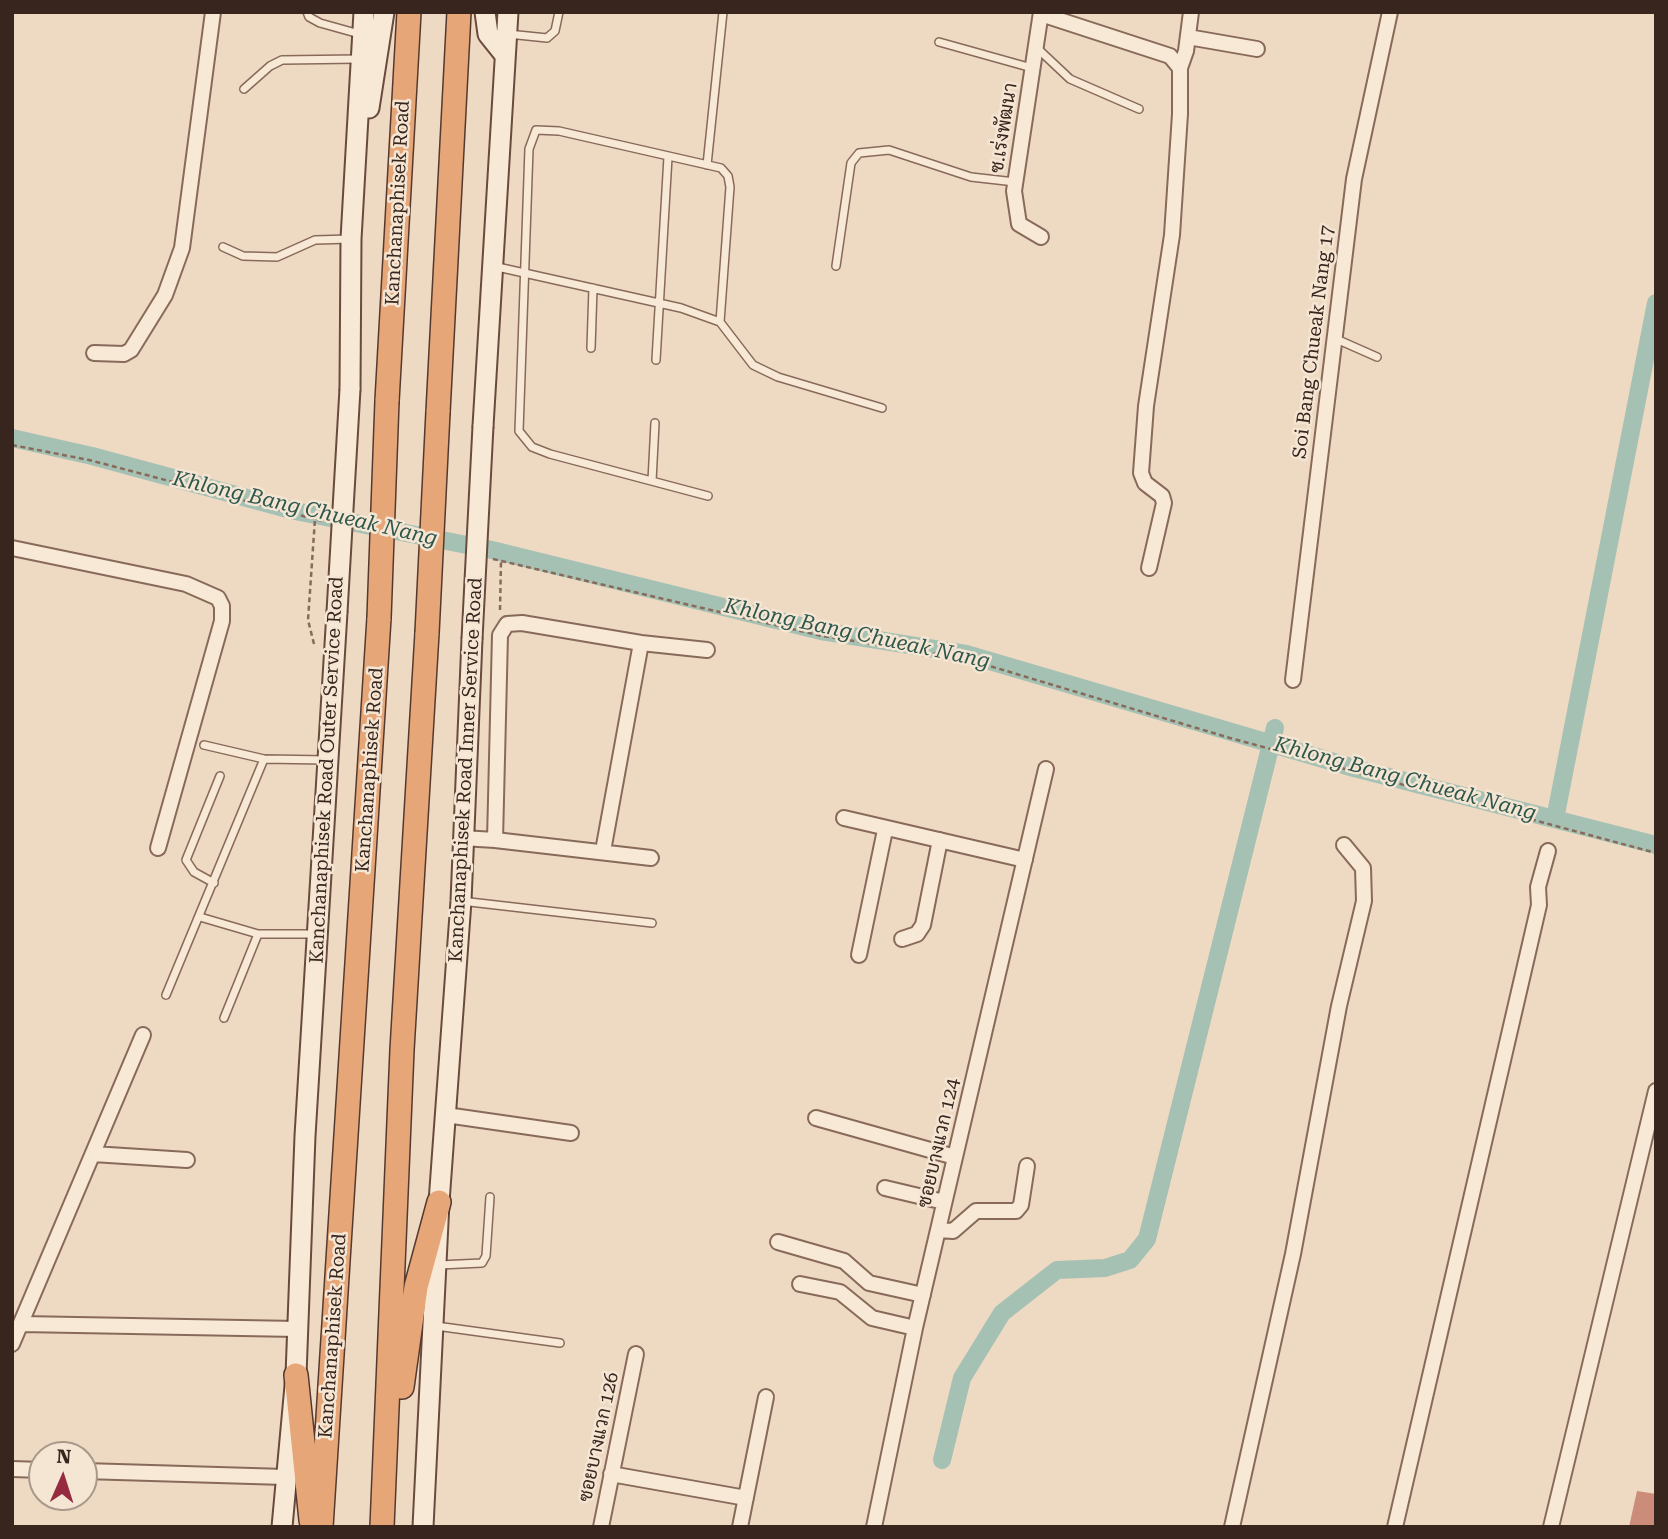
<!DOCTYPE html>
<meta charset="utf-8">
<style>
body{margin:0}
#map{position:relative;width:1668px;height:1539px;overflow:hidden;background:#eed9c3;font-family:"Roboto Serif",serif}
canvas{display:block}
.frame{position:absolute;inset:0;border:14px solid #38261e;pointer-events:none}
.north{position:absolute;left:28px;top:1441px;width:70px;height:70px;box-sizing:border-box;background:#f5e5d3;border:2px solid #a9998b;border-radius:50%;rotate:3deg;font-size:19px;font-weight:700;line-height:28px;text-align:center;color:#38261e}
.north::after{content:'';display:block;margin:auto;width:24px;height:32px;background:#962b40;clip-path:polygon(50% 0,100% 100%,50% 72%,0 100%)}
</style>
<div id="map">
<canvas width="1668" height="1539"></canvas>
<div class="frame"></div>
<div class="north">N</div>
</div>
<script>
const c = document.querySelector('canvas').getContext('2d');
c.lineJoin = 'round';
const shape = rows => new Path2D(rows.map(r => 'M' + r).join(''));
function stroke(path, color, width, dash) { c.strokeStyle = color; c.lineWidth = width; c.lineCap = dash ? 'butt' : 'round'; c.setLineDash(dash || []); c.stroke(path); }
function fillPath(path, color) { c.fillStyle = color; c.fill(path, 'evenodd'); }
function write(font, color, halo, rows, align = 'center') {
  c.font = font + ' "Roboto Serif",Sarabun,serif'; c.lineWidth = 5; c.setLineDash([]); c.textBaseline = 'middle'; c.strokeStyle = halo; c.fillStyle = color; for (const [text, x, y, turn = 0] of rows) {
    c.save(); c.translate(x, y); c.rotate((+turn || 0) * Math.PI / 180); c.textAlign = isNaN(turn) ? turn : align; if (halo) c.strokeText(text, 0, 0); c.fillText(text, 0, 0); c.restore();
  }
}
const canal = shape([
 [12,438,92,456,295,511,492,550,821,631,966,654,1354,768,1656,845],
 [1555,819,1656,303],
 [942,1460,962,1378,1002,1313,1057,1270,1105,1268,1130,1260,1147,1239,1275,728]
]);
const building = shape([
 [1637,1491,1656,1494,1656,1527,1629,1527]
]);
const path = shape([
 [12,445,89,460,326,522],
 [493,559,822,636,963,658,1230,738,1656,853],
 [500,610,501,561],
 [314,644,308,620,315,519]
]);
const service = shape([
 [307,12,309,17,320,23,363,35],
 [508,34,547,38,555,31,559,12],
 [939,42,1032,68],
 [1036,47,1070,79,1139,109],
 [244,89,270,66,282,60,359,59],
 [707,165,723,12],
 [223,247,243,256,277,257,315,240,350,239],
 [493,266,681,308,720,322,753,365,778,377,882,408],
 [836,266,851,163,859,153,889,150,971,177,1015,182],
 [1334,338,1377,357],
 [591,348,593,288],
 [656,360,668,157],
 [652,481,655,423],
 [708,496,550,454,532,447,519,431,529,149,536,130,559,131,721,168,728,176,730,187,720,322],
 [204,745,264,759,327,760],
 [214,883,194,872,186,860,220,776],
 [461,901,652,923],
 [200,917,258,934,316,934],
 [166,995,264,759],
 [224,1018,258,934],
 [439,1265,482,1263,486,1256,490,1197],
 [436,1326,560,1343]
]);
const minor = shape([
 [1041,14,1170,56,1180,68,1180,114,1172,235,1146,406,1141,473,1145,483,1162,496,1164,503,1149,568],
 [1188,37,1257,49],
 [1180,68,1186,51,1191,12],
 [1041,237,1019,224,1014,191,1041,12],
 [94,353,124,354,131,350,165,295,182,248,213,12],
 [12,548,186,584,218,598,222,606,222,621,158,848],
 [1293,680,1354,179,1390,12],
 [844,818,1025,860],
 [462,838,495,840,500,635,507,624,522,623,641,643,707,650],
 [495,840,651,858],
 [603,851,641,643],
 [902,939,917,934,923,925,940,840],
 [859,955,885,830],
 [446,1115,571,1133],
 [816,1118,955,1157],
 [93,1154,187,1160],
 [885,1188,944,1202],
 [938,1230,953,1231,976,1211,1016,1211,1021,1205,1027,1166],
 [778,1242,844,1261,869,1283,923,1295],
 [800,1284,840,1292,872,1318,915,1328],
 [21,1324,297,1329],
 [12,1344,143,1035],
 [12,1469,42,1470],
 [84,1471,285,1477],
 [611,1474,746,1498],
 [601,1527,636,1354],
 [740,1527,766,1397],
 [874,1527,915,1328,1046,769],
 [1232,1527,1293,1254,1339,1006,1364,901,1363,868,1344,845],
 [1395,1527,1539,905,1538,887,1548,851],
 [1551,1527,1656,1091]
]);
const secondary = shape([
 [485,12,488,34,504,54],
 [369,108,384,12],
 [350,389,351,239,364,12],
 [483,426,508,12],
 [282,1527,296,1375,305,1136,337,612],
 [423,1527,439,1202,461,901,472,639]
]);
const trunk = shape([
 [387,401,409,12],
 [438,412,459,12],
 [296,1375,311,1520],
 [402,1387,416,1287,439,1202],
 [321,1527,379,618],
 [382,1527,402,1050,427,633]
]);
const secondaryBridge = shape([
 [337,612,350,389],
 [472,639,483,426]
]);
const trunkBridge = shape([
 [379,618,387,401],
 [427,633,438,412]
]);
const streetNames = [
 ["ซ.เร่งพัฒนา",1004,128,-81],
 ["Kanchanaphisek Road",398,203,-87],
 ["Soi Bang Chueak Nang 17",1314,342,-83],
 ["Kanchanaphisek Road Outer Service Road",327,770,-87],
 ["Kanchanaphisek Road",370,770,-86],
 ["Kanchanaphisek Road Inner Service Road",466,770,-87],
 ["ซอยบางแวก 124",939,1143,-77],
 ["Kanchanaphisek Road",333,1336,-86],
 ["ซอยบางแวก 126",599,1437,-78]
];
const waterNames = [
 ["Khlong Bang Chueak Nang",305,509,13],
 ["Khlong Bang Chueak Nang",857,634,12],
 ["Khlong Bang Chueak Nang",1405,779,15]
];
stroke(canal, '#a5c1b3', 18);
fillPath(building, '#cb8c7a');
stroke(service, '#886a5a', 10);
stroke(minor, '#886a5a', 18);
stroke(secondary, '#694b3d', 23);
stroke(trunk, '#55392e', 26);
stroke(path, '#886a5a', 2.5, [5, 3.5]);
stroke(service, '#f8e8d6', 7);
stroke(minor, '#f8e8d6', 14);
stroke(secondary, '#f8e8d6', 19);
stroke(trunk, '#e6a678', 23);
stroke(secondaryBridge, '#694b3d', 23, []);
stroke(trunkBridge, '#55392e', 26, []);
stroke(secondaryBridge, '#f8e8d6', 19);
stroke(trunkBridge, '#e6a678', 23);
write('19px', '#38261e', '#f5e5d3', streetNames);
write('italic 21px', '#2d574d', '#f5e5d3', waterNames);
</script>
